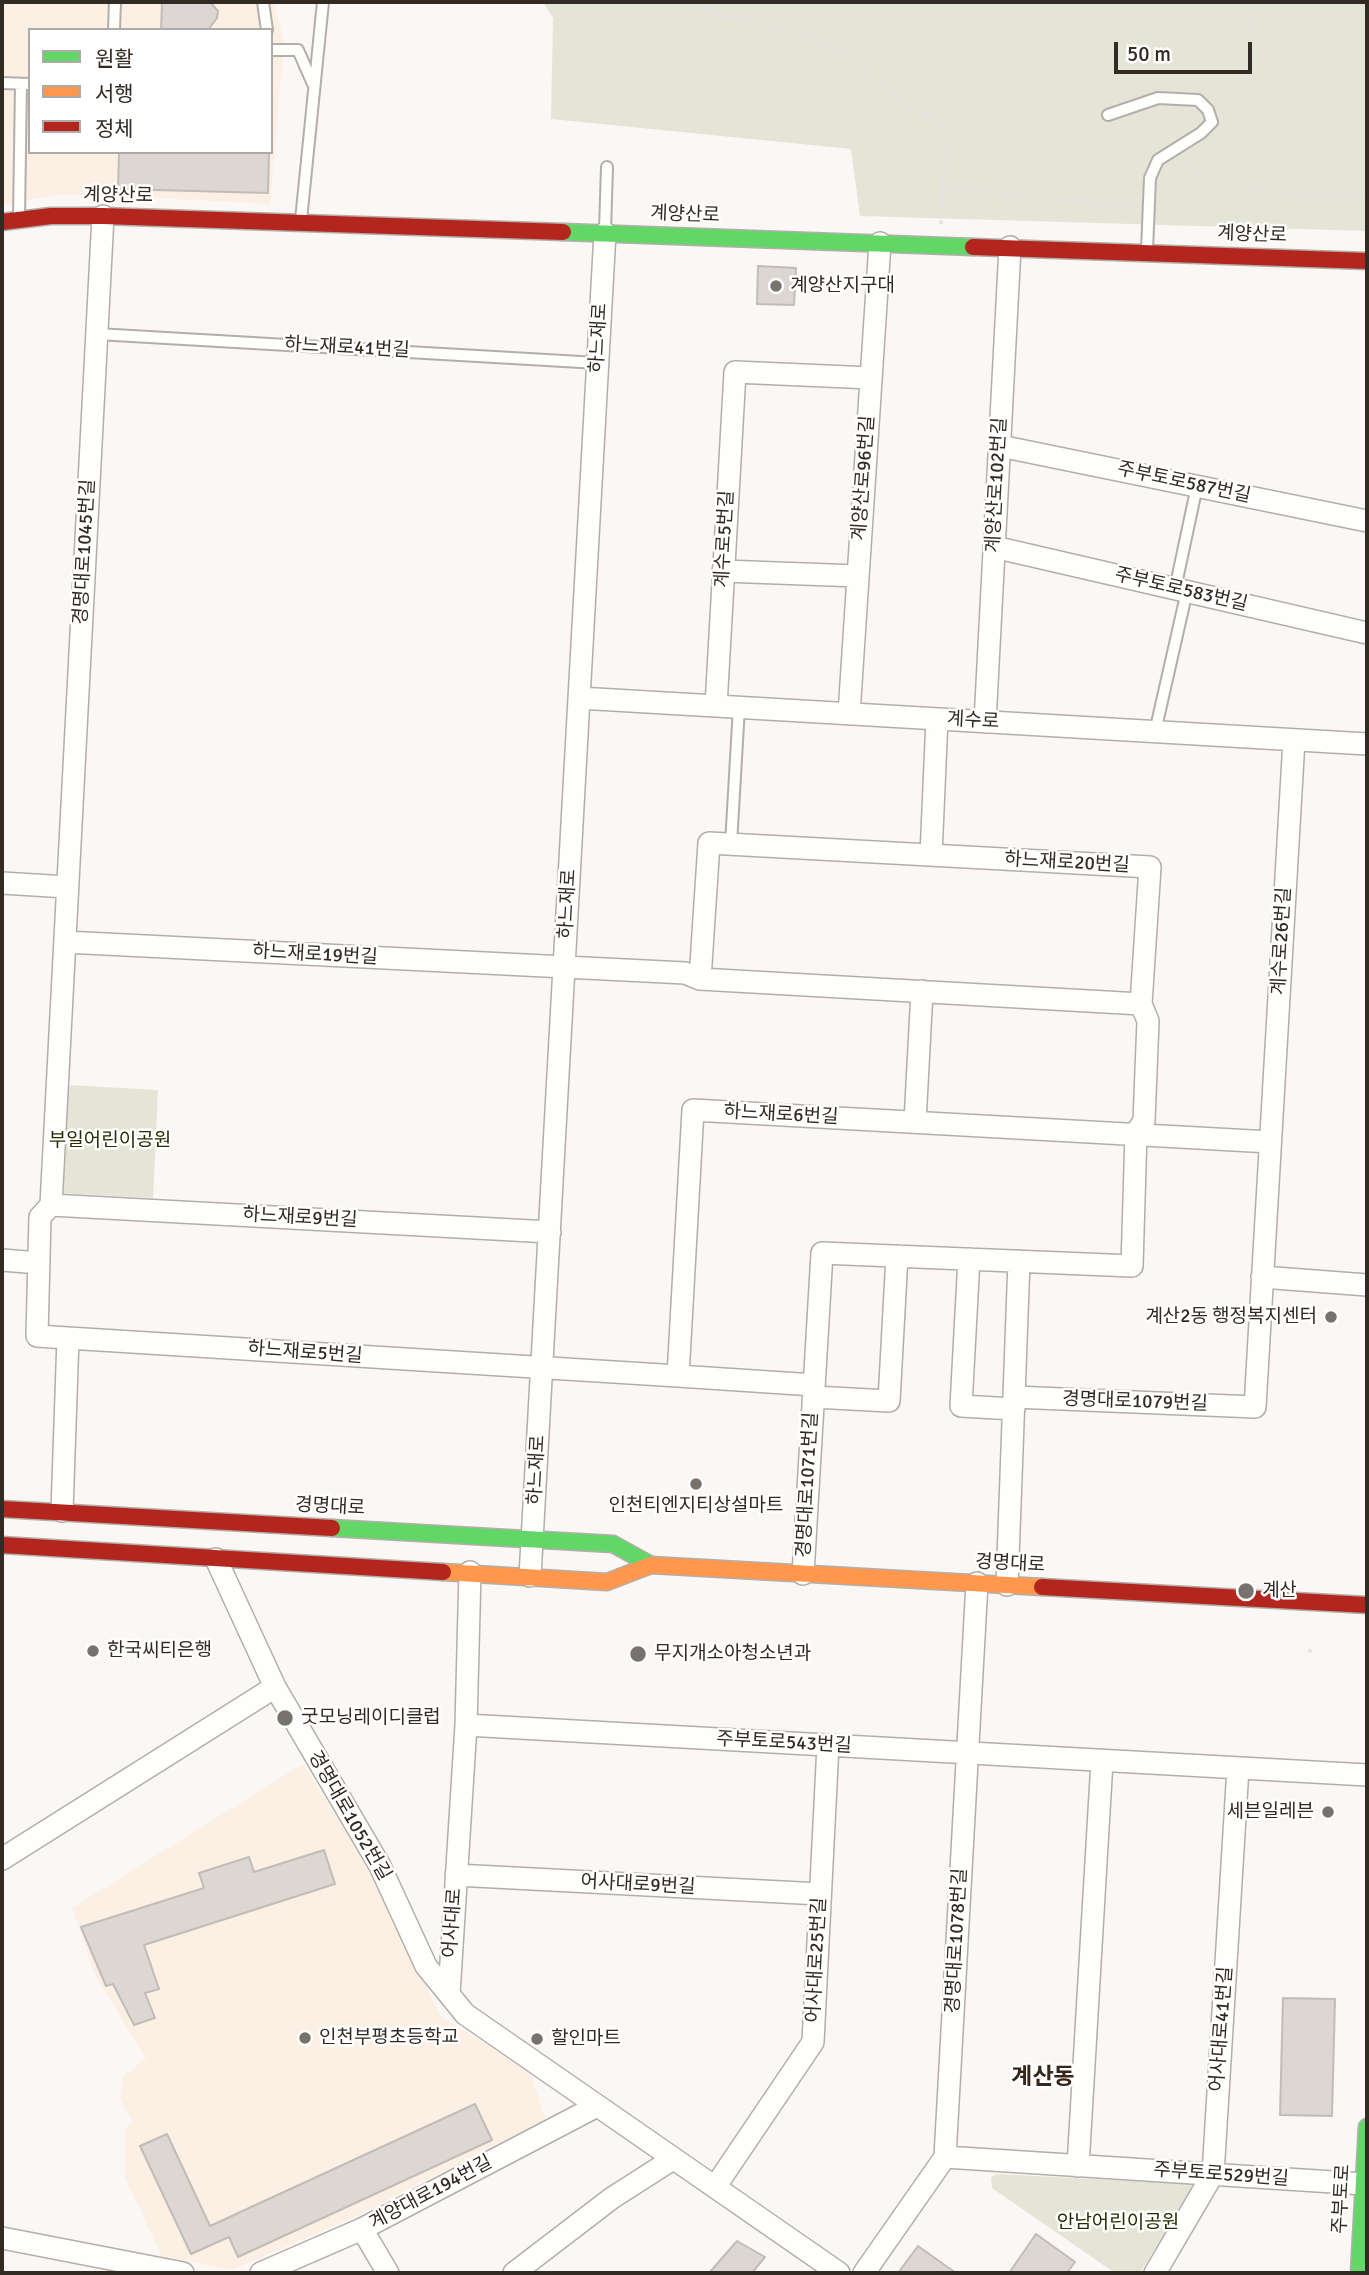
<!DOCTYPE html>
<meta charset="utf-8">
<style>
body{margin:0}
#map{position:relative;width:1369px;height:2275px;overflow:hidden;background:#faf7f4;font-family:Signika,"Noto Sans KR",sans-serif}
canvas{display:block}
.frame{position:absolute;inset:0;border:4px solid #322b24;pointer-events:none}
.legend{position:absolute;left:28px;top:28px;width:245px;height:126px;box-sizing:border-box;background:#fff;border:2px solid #adaaa7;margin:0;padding:9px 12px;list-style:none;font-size:21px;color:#322b24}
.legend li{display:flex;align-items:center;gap:14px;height:35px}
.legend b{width:35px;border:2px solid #adaaa7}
.scale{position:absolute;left:1114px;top:42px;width:138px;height:32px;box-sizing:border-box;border:4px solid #322b24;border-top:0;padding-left:9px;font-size:21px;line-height:24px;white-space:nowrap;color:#322b24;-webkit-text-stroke:5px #fff;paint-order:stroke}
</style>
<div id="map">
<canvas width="1369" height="2275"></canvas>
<div class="frame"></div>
<ul class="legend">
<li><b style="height:9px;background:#63d668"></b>원활</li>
<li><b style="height:9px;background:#ff974d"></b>서행</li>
<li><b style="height:9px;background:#b3261e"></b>정체</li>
</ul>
<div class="scale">50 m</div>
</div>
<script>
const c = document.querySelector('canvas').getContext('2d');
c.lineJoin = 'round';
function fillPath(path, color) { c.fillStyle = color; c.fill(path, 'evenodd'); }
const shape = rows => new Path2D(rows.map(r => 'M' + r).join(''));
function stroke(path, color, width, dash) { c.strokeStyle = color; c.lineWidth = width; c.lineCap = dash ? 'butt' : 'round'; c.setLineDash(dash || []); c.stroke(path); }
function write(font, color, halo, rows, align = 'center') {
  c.font = font + ' Signika,"Noto Sans KR",sans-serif'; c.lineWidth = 5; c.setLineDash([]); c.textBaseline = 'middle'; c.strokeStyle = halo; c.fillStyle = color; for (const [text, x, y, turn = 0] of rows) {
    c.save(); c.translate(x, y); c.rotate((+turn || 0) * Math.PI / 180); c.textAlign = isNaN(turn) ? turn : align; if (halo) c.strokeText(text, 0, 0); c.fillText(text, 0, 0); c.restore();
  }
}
const built = shape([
 [2,2,274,2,284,42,270,204,98,195,54,195,2,206],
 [30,30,271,30,271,152,30,152],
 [303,1764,372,1873,441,2017,529,2069,546,2120,354,2217,232,2270,162,2256,125,2178,125,2128,133,2122,120,2099,123,2076,146,2059,94,1973,72,1908]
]);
const green = shape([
 [543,2,1367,2,1367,231,860,216,851,149,551,119,553,18],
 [67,1085,158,1090,153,1198,61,1193],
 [996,2174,1195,2184,1140,2273,1115,2273,992,2188,991,2178]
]);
const building = shape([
 [162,2,210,2,218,11,217,18,208,30,161,30,162,2],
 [119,152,269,152,268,193,118,189,119,152],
 [758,266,796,268,794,305,757,304,758,266],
 [324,1850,335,1884,144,1945,159,1989,145,1993,155,2018,134,2025,113,1984,106,1986,81,1927,204,1888,199,1873,249,1857,254,1872,324,1850],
 [1283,1998,1335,1999,1332,2116,1280,2115,1283,1998],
 [475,2104,492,2140,238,2257,229,2237,191,2254,140,2146,167,2134,210,2226,475,2104],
 [1036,2234,1075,2262,1067,2273,1009,2273,1036,2234],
 [737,2241,765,2257,752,2273,709,2273,737,2241],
 [918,2246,956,2273,898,2273,918,2246]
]);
const path = shape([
 [692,2,723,16,802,32,847,54,910,107,932,116,941,126,949,143,943,184,1037,200,1137,204],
 [1223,115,1239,97,1244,80,1249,56,1254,2],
 [1182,163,1198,170,1258,189,1288,194,1367,198],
 [941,224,943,184],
 [1310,1649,1310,1654]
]);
const lane = shape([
 [263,2,267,30],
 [114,30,115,2],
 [271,50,298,50,313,84],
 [2,83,30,84],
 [1108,115,1158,98,1198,100,1208,110,1212,122,1201,133,1158,160,1150,178,1147,250],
 [19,217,21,84],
 [301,220,323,2],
 [605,230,607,167],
 [97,334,598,363],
 [1175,589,1197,486],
 [1155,732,1187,591],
 [731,844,739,707]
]);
const street = shape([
 [1000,446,1367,521],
 [994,547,1367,633],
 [723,571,858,576],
 [579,698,1367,744],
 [716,706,735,372,871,378],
 [849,714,880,243],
 [985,722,1010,247],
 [931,855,937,719],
 [2,883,67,887],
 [65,942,685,973,700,979,1141,1004,1150,867,709,843,700,979],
 [915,1122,922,991],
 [51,1205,550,1232],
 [969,1259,961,1406,1014,1409],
 [2,1260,39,1263],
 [1262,1277,1367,1285],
 [68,1338,678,1376,693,1110,1270,1142],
 [678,1376,814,1385],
 [814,1397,889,1401,897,1256],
 [1014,1397,1255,1407,1294,740],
 [62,1511,68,1338,37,1336,40,1217,51,1205,103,216],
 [216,1559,275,1687,380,1866,426,1966,465,2014,839,2273],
 [803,1574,822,1253,1132,1266,1136,1133,1144,1121,1148,1021,1141,1004],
 [530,1576,605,233],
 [1007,1585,1019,1261],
 [466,1725,1367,1775],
 [2,1859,275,1687],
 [456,1875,820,1894],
 [449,1994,466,1725,470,1572],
 [945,2157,1364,2184],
 [1078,2166,1102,1761],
 [715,2187,813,2042,828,1745],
 [362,2229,388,2273],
 [2,2238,183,2273],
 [261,2273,362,2229,597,2106],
 [514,2273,612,2198,673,2159],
 [864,2273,945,2157,977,1583],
 [1155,2273,1213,2174,1238,1768]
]);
const fast = shape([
 [563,232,973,247],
 [332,1528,613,1544,651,1565],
 [1359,2273,1367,2127]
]);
const slow = shape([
 [443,1572,607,1582,651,1565,1042,1587]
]);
const jam = shape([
 [2,222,51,216,103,216,563,232],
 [973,247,1367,261],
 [2,1509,332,1528],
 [2,1545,443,1572],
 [1042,1587,1367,1605]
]);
const markers = [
 [776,286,7,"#78726d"],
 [1331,1317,7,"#78726d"],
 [696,1484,7,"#78726d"],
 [1246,1591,9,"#78726d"],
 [93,1651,7,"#78726d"],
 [638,1654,9,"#78726d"],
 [285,1718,9,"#78726d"],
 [1328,1812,7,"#78726d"],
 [305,2038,7,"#78726d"],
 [537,2039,7,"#78726d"]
];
const streetNames = [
 ["계양산로",118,196,1],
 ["계양산로",685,215,2],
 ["계양산로",1252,235,2],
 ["하느재로",599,338,-87],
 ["하느재로41번길",347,348,3],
 ["계양산로96번길",864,478,-86],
 ["주부토로587번길",1184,483,12],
 ["계양산로102번길",997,485,-87],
 ["계수로5번길",725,539,-87],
 ["경명대로1045번길",85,552,-87],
 ["주부토로583번길",1181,590,13],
 ["계수로",973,721,3],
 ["하느재로20번길",1067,863,3],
 ["하느재로",568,904,-87],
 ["계수로26번길",1282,941,-87],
 ["하느재로19번길",315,955,3],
 ["하느재로6번길",781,1115,3],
 ["하느재로9번길",300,1218,3],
 ["하느재로5번길",305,1353,4],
 ["경명대로1079번길",1135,1402,2],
 ["하느재로",537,1470,-87],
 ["경명대로1071번길",808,1485,-87],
 ["경명대로",330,1507,3],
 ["경명대로",1010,1564,3],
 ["주부토로543번길",784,1743,3],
 ["경명대로1052번길",349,1816,60],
 ["어사대로9번길",638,1885,3],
 ["어사대로",453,1923,-86],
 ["경명대로1078번길",957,1941,-87],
 ["어사대로25번길",817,1960,-87],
 ["어사대로41번길",1222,2029,-86],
 ["주부토로529번길",1221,2175,4],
 ["계양대로194번길",431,2193,-28],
 ["주부토로",1342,2199,-87]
];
const poiNames = [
 ["계양산지구대",790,286],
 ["계산2동 행정복지센터",1317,1317,"right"],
 ["인천티엔지티상설마트",696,1506,"center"],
 ["계산",1262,1591],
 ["한국씨티은행",107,1651],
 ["무지개소아청소년과",654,1654],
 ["굿모닝레이디클럽",301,1718],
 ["세븐일레븐",1314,1812,"right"],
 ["인천부평초등학교",319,2038],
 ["할인마트",551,2039]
];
const parkNames = [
 ["부일어린이공원",110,1141],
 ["안남어린이공원",1118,2223]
];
const quarterNames = [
 ["계산동",1043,2078]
];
fillPath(built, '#fcf0e5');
fillPath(green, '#e4e5d6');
fillPath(building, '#dcd7d2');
stroke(building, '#c1bcb8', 2);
stroke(lane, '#b3aeaa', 14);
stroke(street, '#b3aeaa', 24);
stroke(fast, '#b3aeaa', 19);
stroke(slow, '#b3aeaa', 19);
stroke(jam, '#b3aeaa', 19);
stroke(path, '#e3e2e0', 3.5, [3.5, 5]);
stroke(lane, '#fefefd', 10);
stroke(street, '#fefefd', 21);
stroke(fast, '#63d668', 16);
stroke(slow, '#ff974d', 16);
stroke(jam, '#b3261e', 16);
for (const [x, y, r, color] of markers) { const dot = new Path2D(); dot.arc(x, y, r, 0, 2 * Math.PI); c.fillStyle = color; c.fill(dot); stroke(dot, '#fff', 2.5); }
write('19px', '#322b24', '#fff', streetNames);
write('19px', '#322b24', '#fff', poiNames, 'left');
write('19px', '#272d00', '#fff', parkNames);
write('bold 23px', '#35281a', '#fff', quarterNames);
</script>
